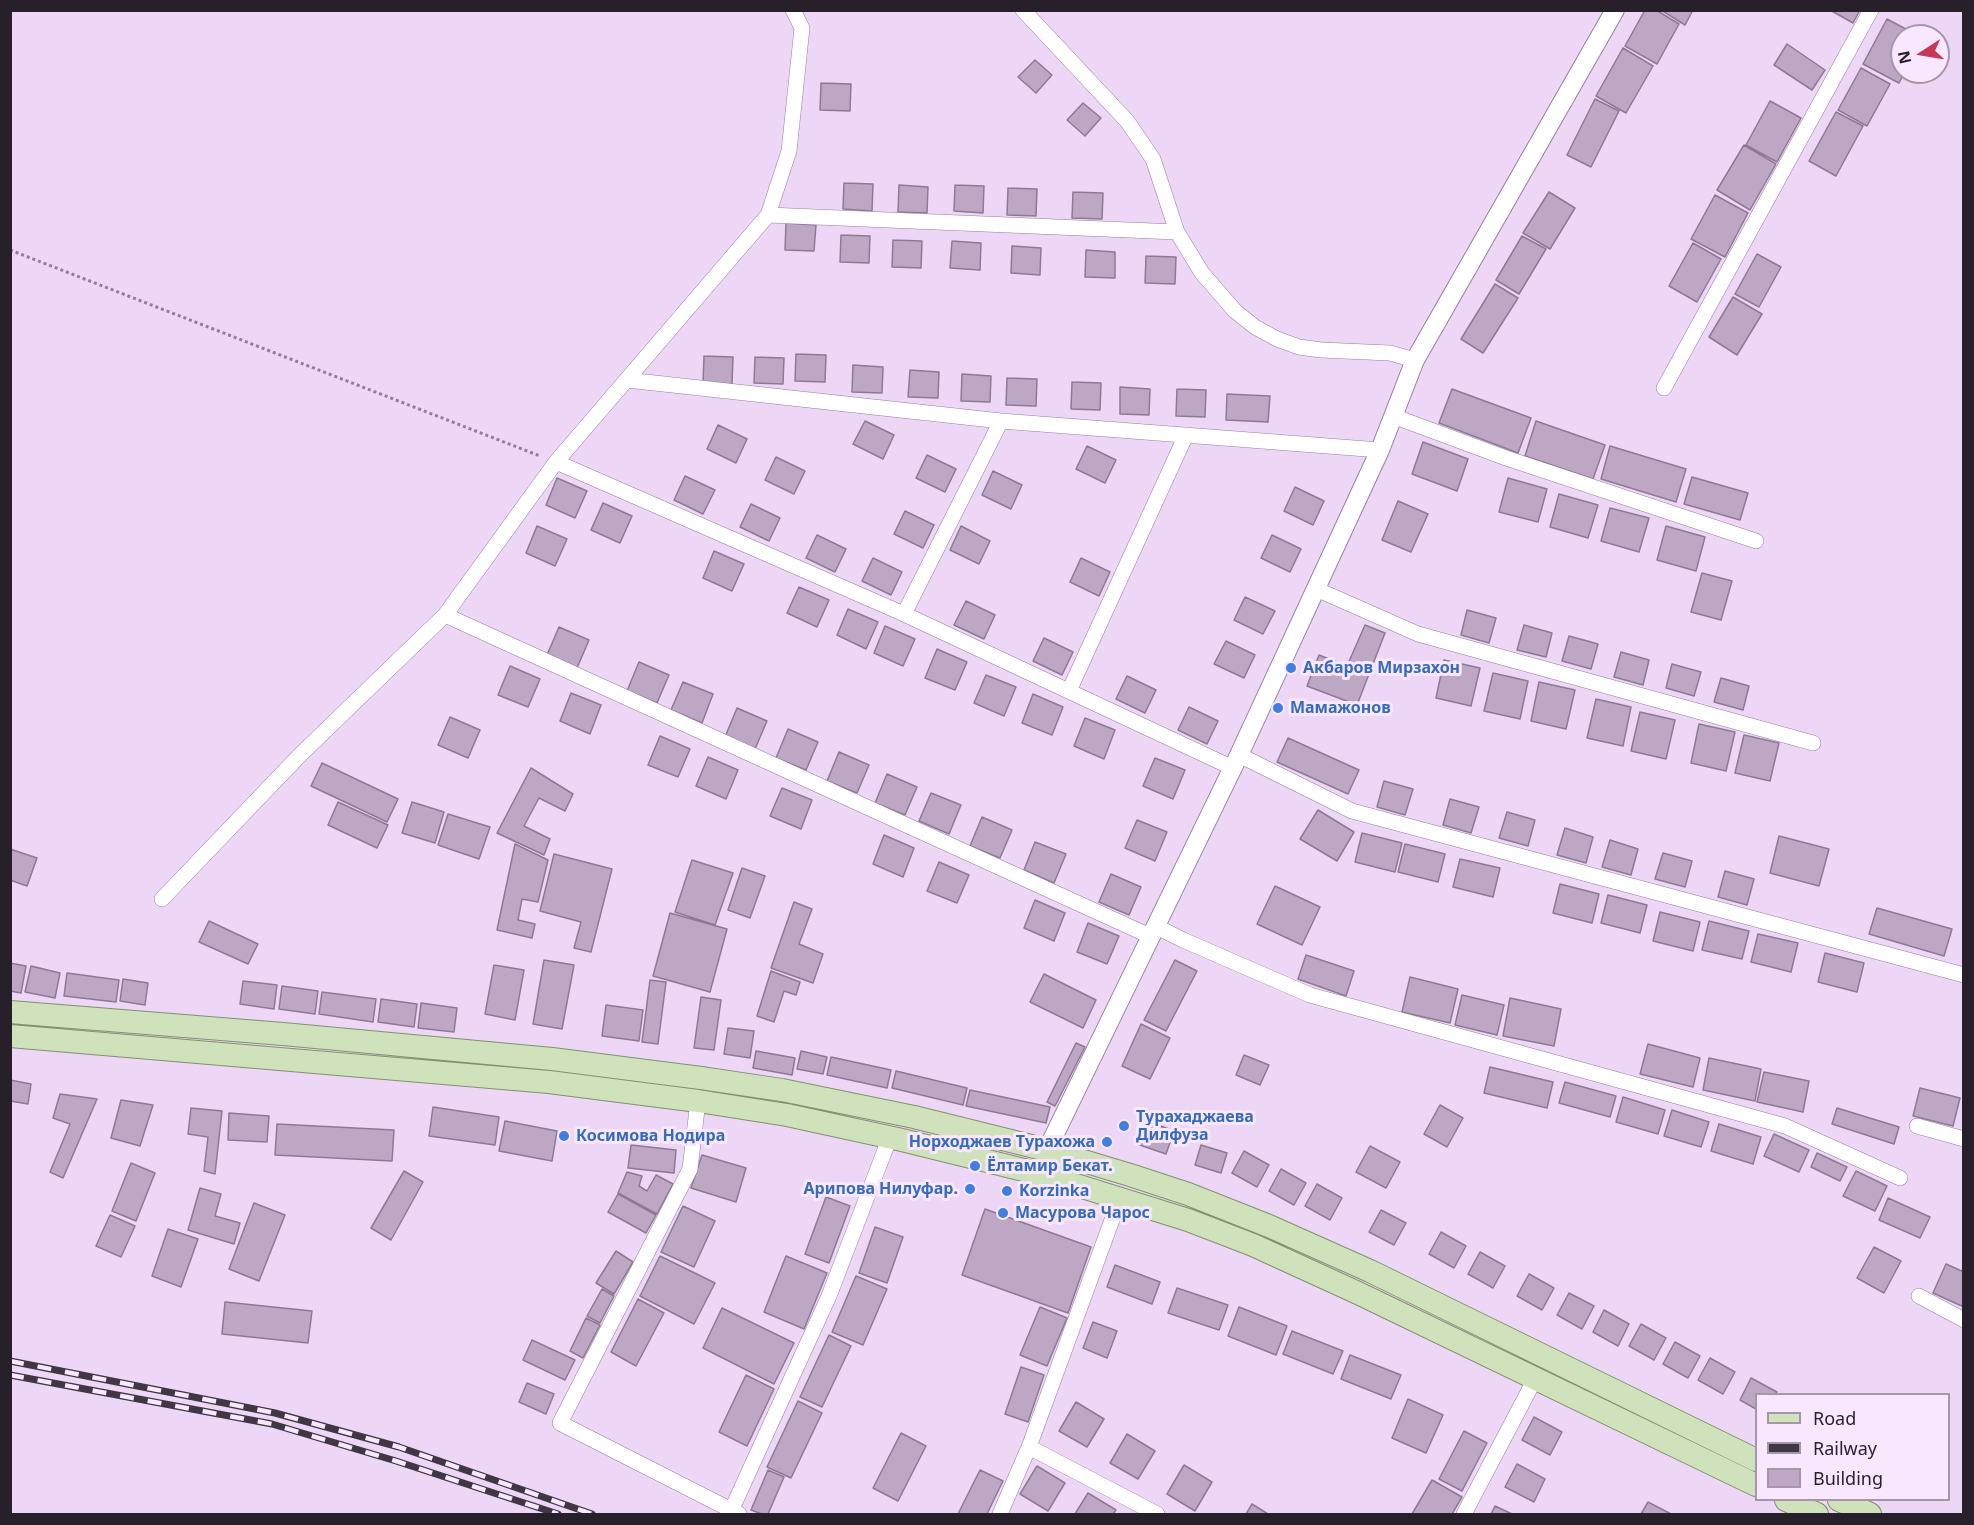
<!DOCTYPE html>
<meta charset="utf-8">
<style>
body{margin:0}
#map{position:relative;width:1974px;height:1525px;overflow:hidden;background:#eed7f6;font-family:"Noto Sans",sans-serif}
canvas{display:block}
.frame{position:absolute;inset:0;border:12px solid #271f2a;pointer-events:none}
.legend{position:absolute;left:1755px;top:1393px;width:195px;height:108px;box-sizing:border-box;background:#f9e6ff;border:2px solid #a596aa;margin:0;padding:8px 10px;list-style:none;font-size:18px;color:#271f2a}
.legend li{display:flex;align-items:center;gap:12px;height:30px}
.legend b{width:30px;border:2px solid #a596aa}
.north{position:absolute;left:1890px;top:24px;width:60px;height:60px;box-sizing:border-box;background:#f9e6ff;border:2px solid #a596aa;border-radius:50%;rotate:258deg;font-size:16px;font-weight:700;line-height:24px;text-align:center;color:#271f2a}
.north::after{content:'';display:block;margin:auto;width:21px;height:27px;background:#c73857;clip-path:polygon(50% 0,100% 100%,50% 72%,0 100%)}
</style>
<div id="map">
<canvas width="1974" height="1525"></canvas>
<div class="frame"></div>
<ul class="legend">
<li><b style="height:8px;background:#d0e2bc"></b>Road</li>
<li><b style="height:8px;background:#403644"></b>Railway</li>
<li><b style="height:16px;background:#bda7c5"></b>Building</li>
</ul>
<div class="north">N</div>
</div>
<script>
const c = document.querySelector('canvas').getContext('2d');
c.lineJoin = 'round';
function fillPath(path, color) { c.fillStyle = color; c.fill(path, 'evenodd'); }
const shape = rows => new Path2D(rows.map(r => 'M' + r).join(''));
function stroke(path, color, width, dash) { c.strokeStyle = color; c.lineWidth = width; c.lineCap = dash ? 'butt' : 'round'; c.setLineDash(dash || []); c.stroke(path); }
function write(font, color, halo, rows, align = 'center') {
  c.font = font + ' "Noto Sans",sans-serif'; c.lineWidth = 6; c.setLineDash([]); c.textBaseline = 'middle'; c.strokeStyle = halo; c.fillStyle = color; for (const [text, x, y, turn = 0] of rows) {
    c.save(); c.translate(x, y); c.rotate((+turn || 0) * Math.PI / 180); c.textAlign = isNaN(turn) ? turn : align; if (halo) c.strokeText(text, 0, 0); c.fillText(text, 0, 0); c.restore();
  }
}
const building = shape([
 [1645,10,1656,10,1679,24,1657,64,1625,46,1645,10],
 [1661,10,1693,10,1685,25,1661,10],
 [1830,10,1860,10,1853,23,1830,10],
 [1887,19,1919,36,1902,36,1902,72,1905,72,1899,83,1863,64,1887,19],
 [1787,44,1825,70,1812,90,1774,65,1787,44],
 [1623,48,1653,66,1626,113,1596,96,1623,48],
 [1035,60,1052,75,1036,93,1018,77,1035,60],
 [1861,68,1890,84,1867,126,1838,110,1861,68],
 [821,83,851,84,850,111,820,110,821,83],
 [1595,99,1619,111,1591,167,1567,155,1595,99],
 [1770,101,1801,118,1777,162,1746,145,1770,101],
 [1083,103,1101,118,1085,136,1067,120,1083,103],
 [1836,112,1863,126,1836,176,1809,161,1836,112],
 [1744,145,1776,164,1750,210,1717,190,1744,145],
 [844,183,873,184,872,211,843,209,844,183],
 [899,185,928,187,927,213,898,212,899,185],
 [955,185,984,186,983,213,954,211,955,185],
 [1008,188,1037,189,1036,216,1007,215,1008,188],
 [1073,192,1103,193,1102,219,1072,218,1073,192],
 [1549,192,1575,208,1550,249,1523,233,1549,192],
 [1715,195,1748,213,1725,257,1691,239,1715,195],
 [786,223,816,225,814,251,785,250,786,223],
 [841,235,870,236,869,263,840,262,841,235],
 [1522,236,1546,249,1519,294,1496,280,1522,236],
 [893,240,922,241,921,268,892,267,893,240],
 [952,241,981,243,980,270,950,268,952,241],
 [1693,243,1721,259,1697,302,1669,286,1693,243],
 [1012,246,1041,248,1040,275,1011,273,1012,246],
 [1086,250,1115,252,1115,278,1085,277,1086,250],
 [1757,254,1781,267,1759,307,1735,294,1757,254],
 [1146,256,1176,257,1175,284,1145,283,1146,256],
 [1495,284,1518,298,1483,353,1461,339,1495,284],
 [1733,297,1762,314,1737,355,1709,337,1733,297],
 [796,354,826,355,825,382,795,381,796,354],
 [704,356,733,357,732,384,703,383,704,356],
 [755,357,784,358,783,384,754,383,755,357],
 [853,365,883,367,882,393,852,392,853,365],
 [910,370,939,372,938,398,908,397,910,370],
 [962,374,991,376,990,402,961,401,962,374],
 [1007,378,1037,379,1036,406,1006,405,1007,378],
 [1072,382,1101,383,1100,410,1071,409,1072,382],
 [1120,387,1150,389,1149,415,1120,414,1120,387],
 [1177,389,1206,390,1205,417,1176,416,1177,389],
 [1452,389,1531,418,1518,453,1439,423,1452,389],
 [1227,394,1270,396,1268,422,1226,420,1227,394],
 [865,421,894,435,883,459,853,444,865,421],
 [1536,421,1605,445,1593,479,1525,456,1536,421],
 [718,425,747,439,736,463,707,449,718,425],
 [1423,442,1468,459,1457,491,1412,474,1423,442],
 [1087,446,1116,460,1105,483,1076,469,1087,446],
 [1610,446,1686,469,1676,502,1601,479,1610,446],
 [927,455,956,469,945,492,916,478,927,455],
 [776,457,805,471,794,494,765,480,776,457],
 [993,471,1022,485,1011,509,982,495,993,471],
 [685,476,715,490,703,514,674,500,685,476],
 [1692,477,1748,493,1740,520,1684,504,1692,477],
 [557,478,587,491,575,518,546,505,557,478],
 [1508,478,1547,489,1538,522,1499,512,1508,478],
 [1295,487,1324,501,1313,525,1284,511,1295,487],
 [1559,494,1598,505,1588,538,1550,527,1559,494],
 [1398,501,1428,514,1411,552,1382,540,1398,501],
 [603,503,632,516,620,543,591,530,603,503],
 [751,504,780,518,769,541,740,527,751,504],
 [1610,508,1649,518,1639,552,1601,541,1610,508],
 [905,511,934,525,923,548,894,534,905,511],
 [537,526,567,539,555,566,526,553,537,526],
 [961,526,990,541,979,564,950,550,961,526],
 [1666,526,1705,537,1696,571,1657,560,1666,526],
 [817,535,846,549,835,572,806,558,817,535],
 [1272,535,1301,549,1290,572,1261,558,1272,535],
 [714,551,744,564,732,591,703,578,714,551],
 [873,558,902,572,891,595,862,581,873,558],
 [1081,558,1110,572,1099,596,1070,582,1081,558],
 [1702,573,1732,581,1721,620,1691,612,1702,573],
 [799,587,829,600,817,627,787,613,799,587],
 [1245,597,1275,611,1263,634,1234,620,1245,597],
 [966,601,995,615,984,639,954,625,966,601],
 [848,609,878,622,866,649,837,635,848,609],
 [1467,610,1496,618,1489,643,1461,635,1467,610],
 [1365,625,1385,633,1357,705,1307,686,1319,655,1347,666,1365,625],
 [1524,625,1552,633,1546,657,1517,650,1524,625],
 [885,626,915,639,903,666,874,653,885,626],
 [559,627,589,640,577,668,547,655,559,627],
 [1569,636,1598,644,1591,669,1562,661,1569,636],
 [1044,638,1073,652,1062,675,1033,661,1044,638],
 [1226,641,1255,655,1244,678,1214,664,1226,641],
 [937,649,967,662,955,690,925,678,937,649],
 [1621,652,1649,660,1643,685,1614,677,1621,652],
 [1444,660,1480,668,1471,706,1436,698,1444,660],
 [639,662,669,675,657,703,627,691,639,662],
 [1672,664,1701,672,1694,696,1666,688,1672,664],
 [510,666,540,679,528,707,498,695,510,666],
 [1493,673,1528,681,1520,719,1484,711,1493,673],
 [986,675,1016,687,1004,716,974,703,986,675],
 [1127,676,1156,690,1145,713,1116,699,1127,676],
 [1721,678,1749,686,1743,710,1714,702,1721,678],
 [683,682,713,694,702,723,671,710,683,682],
 [1539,682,1575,690,1566,729,1531,721,1539,682],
 [571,693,601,705,590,734,560,721,571,693],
 [1033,694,1063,707,1052,735,1022,723,1033,694],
 [1596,699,1631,707,1623,746,1587,738,1596,699],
 [1189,707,1218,721,1207,744,1178,730,1189,707],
 [737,708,767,721,755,749,725,737,737,708],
 [1640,712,1675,720,1666,759,1631,751,1640,712],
 [450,717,480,730,468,758,438,745,450,717],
 [1085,718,1115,730,1104,759,1074,746,1085,718],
 [1699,724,1735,732,1726,771,1691,763,1699,724],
 [788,729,818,742,806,770,776,758,788,729],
 [1744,735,1779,743,1770,781,1735,773,1744,735],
 [660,736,690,749,678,777,648,765,660,736],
 [1288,738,1359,770,1348,794,1277,762,1288,738],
 [839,752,869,765,857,793,827,781,839,752],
 [708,757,738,770,726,799,696,786,708,757],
 [1155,758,1185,770,1173,799,1143,786,1155,758],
 [322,763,398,799,387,822,311,786,322,763],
 [531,768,573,794,565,811,539,798,524,826,550,839,544,855,497,833,531,768],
 [887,774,917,787,905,815,875,803,887,774],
 [1384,781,1413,789,1405,815,1377,807,1384,781],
 [782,788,812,800,801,829,770,816,782,788],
 [931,793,961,805,949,834,919,821,931,793],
 [1450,799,1479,807,1471,833,1443,825,1450,799],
 [338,802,388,825,377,848,328,825,338,802],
 [412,802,444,812,435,843,402,833,412,802],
 [1318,810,1354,832,1337,861,1300,839,1318,810],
 [1507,812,1535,820,1528,846,1499,838,1507,812],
 [448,814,490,827,479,859,438,845,448,814],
 [982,817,1012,830,1000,858,970,846,982,817],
 [1137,820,1167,832,1155,861,1125,848,1137,820],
 [1565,828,1593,837,1586,863,1557,855,1565,828],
 [1362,833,1402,843,1395,872,1355,862,1362,833],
 [884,835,914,848,903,877,873,864,884,835],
 [1779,836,1829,849,1819,886,1770,873,1779,836],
 [1610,840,1638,849,1631,875,1602,867,1610,840],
 [1035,842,1066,854,1054,883,1024,870,1035,842],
 [515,844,548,860,538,902,522,899,518,920,535,924,532,938,497,930,515,844],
 [1405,844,1445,854,1438,882,1398,872,1405,844],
 [10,849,37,858,27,886,10,880,10,849],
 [1663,853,1692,861,1685,887,1655,879,1663,853],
 [554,854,612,869,591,952,574,948,581,922,540,911,554,854],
 [1460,859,1500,868,1493,897,1453,887,1460,859],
 [692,860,733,873,715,925,675,912,692,860],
 [939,862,969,875,957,903,927,891,939,862],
 [742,868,765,876,750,918,728,910,742,868],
 [1725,871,1754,879,1747,905,1718,897,1725,871],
 [1111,874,1141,887,1129,915,1099,902,1111,874],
 [1560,884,1599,894,1592,923,1553,913,1560,884],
 [1275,886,1320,907,1302,945,1257,924,1275,886],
 [1608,895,1647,905,1640,933,1601,923,1608,895],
 [1035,900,1065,913,1054,941,1024,928,1035,900],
 [794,902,812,909,799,944,823,954,813,983,771,968,794,902],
 [1877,908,1952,929,1944,956,1869,934,1877,908],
 [1660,912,1700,922,1693,951,1653,941,1660,912],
 [670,913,727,929,710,992,653,976,670,913],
 [209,921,258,944,248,964,199,942,209,921],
 [1709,921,1749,931,1742,959,1702,950,1709,921],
 [1088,923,1119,936,1107,964,1077,952,1088,923],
 [1758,934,1798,943,1791,972,1751,962,1758,934],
 [1825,953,1864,963,1857,992,1818,982,1825,953],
 [1306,955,1354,971,1346,996,1298,979,1306,955],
 [544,960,574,965,562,1029,533,1024,544,960],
 [1175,960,1197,971,1166,1031,1144,1020,1175,960],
 [10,963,26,966,21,993,10,991,10,963],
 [494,965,524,970,515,1020,485,1014,494,965],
 [31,966,60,973,55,998,25,992,31,966],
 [771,971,800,982,796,995,784,991,774,1022,757,1016,771,971],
 [67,973,119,980,116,1002,64,996,67,973],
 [1044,974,1096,1000,1083,1028,1030,1002,1044,974],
 [1410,977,1458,989,1450,1023,1402,1012,1410,977],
 [123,979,148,983,145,1005,120,1001,123,979],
 [650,980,666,982,658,1044,642,1042,650,980],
 [243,981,277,985,274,1009,240,1004,243,981],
 [282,986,318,991,315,1014,279,1009,282,986],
 [322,992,376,999,373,1022,319,1014,322,992],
 [1462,995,1504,1005,1497,1035,1455,1025,1462,995],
 [701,997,721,1000,714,1050,694,1048,701,997],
 [1510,998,1561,1009,1554,1046,1503,1036,1510,998],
 [381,999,417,1004,414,1027,378,1022,381,999],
 [421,1003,457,1008,454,1032,418,1028,421,1003],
 [606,1005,643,1010,639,1041,602,1036,606,1005],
 [1141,1024,1170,1038,1150,1079,1122,1066,1141,1024],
 [728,1028,754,1031,750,1058,724,1054,728,1028],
 [1076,1043,1085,1047,1055,1106,1047,1102,1076,1043],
 [1648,1044,1700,1058,1693,1087,1640,1074,1648,1044],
 [756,1051,795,1058,792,1075,753,1068,756,1051],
 [801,1051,827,1057,823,1074,797,1069,801,1051],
 [1244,1055,1269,1065,1260,1085,1236,1075,1244,1055],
 [831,1057,891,1070,887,1088,827,1075,831,1057],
 [1709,1058,1761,1069,1755,1101,1703,1090,1709,1058],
 [1490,1067,1553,1082,1547,1108,1484,1093,1490,1067],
 [896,1071,967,1088,963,1105,892,1088,896,1071],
 [1764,1072,1809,1081,1803,1112,1757,1102,1764,1072],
 [10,1080,31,1084,28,1104,10,1101,10,1080],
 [1565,1082,1616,1096,1610,1117,1559,1103,1565,1082],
 [1920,1088,1960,1098,1953,1126,1913,1116,1920,1088],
 [970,1090,1050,1107,1046,1123,966,1106,970,1090],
 [60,1094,97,1099,63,1178,50,1172,70,1124,53,1118,60,1094],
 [1623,1097,1665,1110,1658,1134,1616,1122,1623,1097],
 [121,1100,153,1105,140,1146,111,1138,121,1100],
 [1440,1105,1463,1118,1447,1147,1424,1134,1440,1105],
 [433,1107,499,1117,495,1145,429,1136,433,1107],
 [191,1108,222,1111,215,1174,204,1171,208,1137,188,1134,191,1108],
 [1837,1108,1899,1127,1894,1144,1832,1124,1837,1108],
 [1672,1110,1709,1122,1701,1147,1664,1136,1672,1110],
 [229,1113,269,1116,267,1142,228,1140,229,1113],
 [1142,1119,1174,1131,1166,1154,1134,1143,1142,1119],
 [505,1121,557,1131,552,1161,499,1151,505,1121],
 [277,1124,394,1130,392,1161,275,1155,277,1124],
 [1719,1124,1761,1137,1753,1164,1711,1151,1719,1124],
 [1774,1134,1809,1150,1799,1172,1764,1156,1774,1134],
 [631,1145,676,1150,674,1173,628,1168,631,1145],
 [1201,1145,1227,1153,1221,1173,1195,1165,1201,1145],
 [1370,1146,1400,1162,1386,1188,1356,1172,1370,1146],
 [1244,1151,1269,1165,1257,1187,1232,1173,1244,1151],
 [1817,1153,1847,1167,1840,1181,1811,1167,1817,1153],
 [702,1155,746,1168,736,1202,691,1188,702,1155],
 [131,1163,155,1173,136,1221,112,1211,131,1163],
 [1281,1169,1306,1183,1294,1205,1269,1191,1281,1169],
 [404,1171,423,1182,391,1240,371,1228,404,1171],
 [1856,1171,1887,1186,1875,1211,1843,1196,1856,1171],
 [627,1172,642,1176,639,1186,647,1191,656,1175,673,1184,657,1214,618,1193,627,1172],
 [1317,1184,1342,1198,1330,1220,1305,1206,1317,1184],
 [200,1188,221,1194,215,1216,240,1223,234,1244,188,1230,200,1188],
 [618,1194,656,1215,646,1233,608,1212,618,1194],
 [826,1197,850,1206,829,1263,805,1254,826,1197],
 [1888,1198,1930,1217,1920,1238,1879,1220,1888,1198],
 [254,1203,285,1215,259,1281,229,1269,254,1203],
 [683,1206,715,1221,694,1267,661,1252,683,1206],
 [985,1209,1091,1247,1068,1313,962,1275,985,1209],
 [1381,1210,1406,1223,1394,1245,1369,1232,1381,1210],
 [110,1215,135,1226,121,1257,96,1246,110,1215],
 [875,1227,903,1237,887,1283,859,1273,875,1227],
 [168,1229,198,1239,181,1287,152,1276,168,1229],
 [1441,1232,1466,1246,1454,1268,1429,1254,1441,1232],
 [1874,1247,1901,1261,1884,1293,1857,1278,1874,1247],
 [616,1251,633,1262,614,1294,596,1283,616,1251],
 [1480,1252,1505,1266,1493,1288,1468,1274,1480,1252],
 [660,1256,715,1283,694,1324,640,1296,660,1256],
 [786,1256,827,1273,804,1329,764,1312,786,1256],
 [1946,1264,1964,1272,1964,1307,1933,1293,1946,1264],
 [1115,1265,1160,1282,1152,1304,1107,1287,1115,1265],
 [1529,1274,1554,1288,1542,1310,1517,1296,1529,1274],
 [856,1276,887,1289,863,1345,832,1332,856,1276],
 [1177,1288,1228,1305,1219,1330,1168,1313,1177,1288],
 [602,1289,614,1296,600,1323,587,1316,602,1289],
 [1569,1293,1594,1306,1582,1329,1557,1315,1569,1293],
 [638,1299,664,1313,636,1366,611,1352,638,1299],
 [225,1302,312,1311,308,1343,222,1334,225,1302],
 [1040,1307,1067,1318,1047,1366,1020,1355,1040,1307],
 [1239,1307,1287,1326,1276,1355,1228,1336,1239,1307],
 [722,1308,794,1343,774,1384,703,1348,722,1308],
 [1604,1310,1629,1324,1618,1346,1593,1332,1604,1310],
 [586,1318,600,1325,583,1358,570,1351,586,1318],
 [1093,1322,1117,1331,1107,1358,1083,1348,1093,1322],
 [1641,1324,1666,1338,1654,1360,1629,1346,1641,1324],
 [1292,1331,1343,1351,1333,1374,1283,1354,1292,1331],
 [829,1335,851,1346,822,1407,800,1397,829,1335],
 [532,1340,575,1360,565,1380,523,1360,532,1340],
 [1675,1342,1700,1356,1688,1378,1663,1364,1675,1342],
 [1350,1355,1401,1375,1391,1399,1341,1379,1350,1355],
 [1710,1358,1735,1372,1723,1394,1698,1380,1710,1358],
 [1021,1367,1044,1375,1028,1422,1005,1414,1021,1367],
 [746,1375,774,1389,747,1446,719,1432,746,1375],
 [1751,1378,1777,1392,1775,1394,1756,1394,1756,1409,1740,1400,1751,1378],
 [527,1383,554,1394,546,1414,519,1402,527,1383],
 [1408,1399,1443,1415,1426,1453,1392,1438,1408,1399],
 [798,1401,822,1413,791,1478,767,1467,798,1401],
 [1076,1402,1104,1419,1087,1447,1059,1431,1076,1402],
 [1534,1417,1562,1432,1550,1455,1522,1440,1534,1417],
 [1464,1431,1487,1443,1462,1491,1439,1479,1464,1431],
 [901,1433,926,1446,898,1501,873,1488,901,1433],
 [1127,1434,1155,1451,1138,1479,1110,1463,1127,1434],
 [1517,1464,1545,1479,1534,1502,1505,1487,1517,1464],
 [1184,1465,1212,1482,1195,1511,1167,1494,1184,1465],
 [1037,1466,1065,1483,1048,1511,1020,1494,1037,1466],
 [768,1470,784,1477,768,1514,762,1514,751,1510,768,1470],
 [980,1470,1003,1481,987,1514,958,1514,980,1470],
 [1432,1480,1462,1497,1452,1514,1412,1514,1432,1480],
 [1088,1493,1116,1510,1113,1514,1075,1514,1088,1493],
 [1648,1502,1671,1514,1641,1514,1648,1502],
 [1252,1504,1268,1514,1246,1514,1252,1504],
 [1495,1506,1512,1514,1491,1514,1495,1506]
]);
const path = shape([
 [10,250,540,456]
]);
const minor = shape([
 [1023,10,1127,121,1153,159,1177,232,1202,273,1235,311,1255,327,1277,339,1299,347,1321,350,1390,353,1415,360],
 [768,215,1177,232],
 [627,380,1001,421,1380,450],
 [1664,388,1871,10],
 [1393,416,1506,458,1756,541],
 [556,462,904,614,1233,768],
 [1316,589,1418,634,1813,743],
 [904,614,1001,421],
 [445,615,1150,936],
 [1069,691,1186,435],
 [1239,755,1352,811,1964,975],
 [162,899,300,755,445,615,556,462,768,215,789,151,802,28,793,10],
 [1155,926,1183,940,1310,995,1785,1126,1900,1178],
 [698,1101,690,1169,560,1423,739,1514],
 [1917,1126,1964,1139],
 [1919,1296,1964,1320],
 [1029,1447,1157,1514],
 [731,1511,829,1296,890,1137],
 [1000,1514,1029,1447,1120,1198],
 [1464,1514,1535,1379]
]);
const tertiary = shape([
 [1047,1150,1239,755,1380,450,1415,360,1615,10]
]);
const primary = shape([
 [10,1012,283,1034,552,1059,701,1078,782,1090,914,1117,1047,1150,1130,1175,1188,1194,1269,1226,1370,1271,1756,1460],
 [10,1036,549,1082,698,1101,787,1115,902,1140,1044,1175,1188,1220,1253,1245,1358,1293,1756,1485],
 [1786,1500,1817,1514],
 [1839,1500,1870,1514]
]);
const rail = shape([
 [10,1361,275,1413,399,1447,592,1514],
 [10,1375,272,1424,396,1461,558,1514]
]);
const markers = [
 [1291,668,6,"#3f7fe0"],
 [1278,708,6,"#3f7fe0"],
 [1124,1126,6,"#3f7fe0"],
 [564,1136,6,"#3f7fe0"],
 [1107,1142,6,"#3f7fe0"],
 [975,1166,6,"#3f7fe0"],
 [970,1189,6,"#3f7fe0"],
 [1007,1191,6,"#3f7fe0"],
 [1003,1213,6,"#3f7fe0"]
];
const shopNames = [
 ["Акбаров Мирзахон",1303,668],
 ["Мамажонов",1290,708],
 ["Турахаджаева",1136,1117],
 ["Дилфуза",1136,1135],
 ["Косимова Нодира",576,1136],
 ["Норходжаев Турахожа",1095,1142,"right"],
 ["Ёлтамир Бекат.",987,1166],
 ["Арипова Нилуфар.",958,1189,"right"],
 ["Korzinka",1019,1191],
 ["Масурова Чарос",1015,1213]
];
fillPath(building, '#bda7c5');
stroke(building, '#8e7995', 1.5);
stroke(minor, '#95809c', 16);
stroke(tertiary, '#95809c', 20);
stroke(primary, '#80916c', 24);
stroke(path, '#8f7f95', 3, [3, 3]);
stroke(minor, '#fff', 15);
stroke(tertiary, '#fff', 18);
stroke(primary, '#d0e2bc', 22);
stroke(rail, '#403644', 7);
stroke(rail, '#f9e6ff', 4.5, [14]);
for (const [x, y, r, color] of markers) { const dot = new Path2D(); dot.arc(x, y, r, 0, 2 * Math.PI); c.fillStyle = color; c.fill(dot); stroke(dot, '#f9e6ff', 2); }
write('bold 16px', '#366cbe', '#f9e6ff', shopNames, 'left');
</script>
